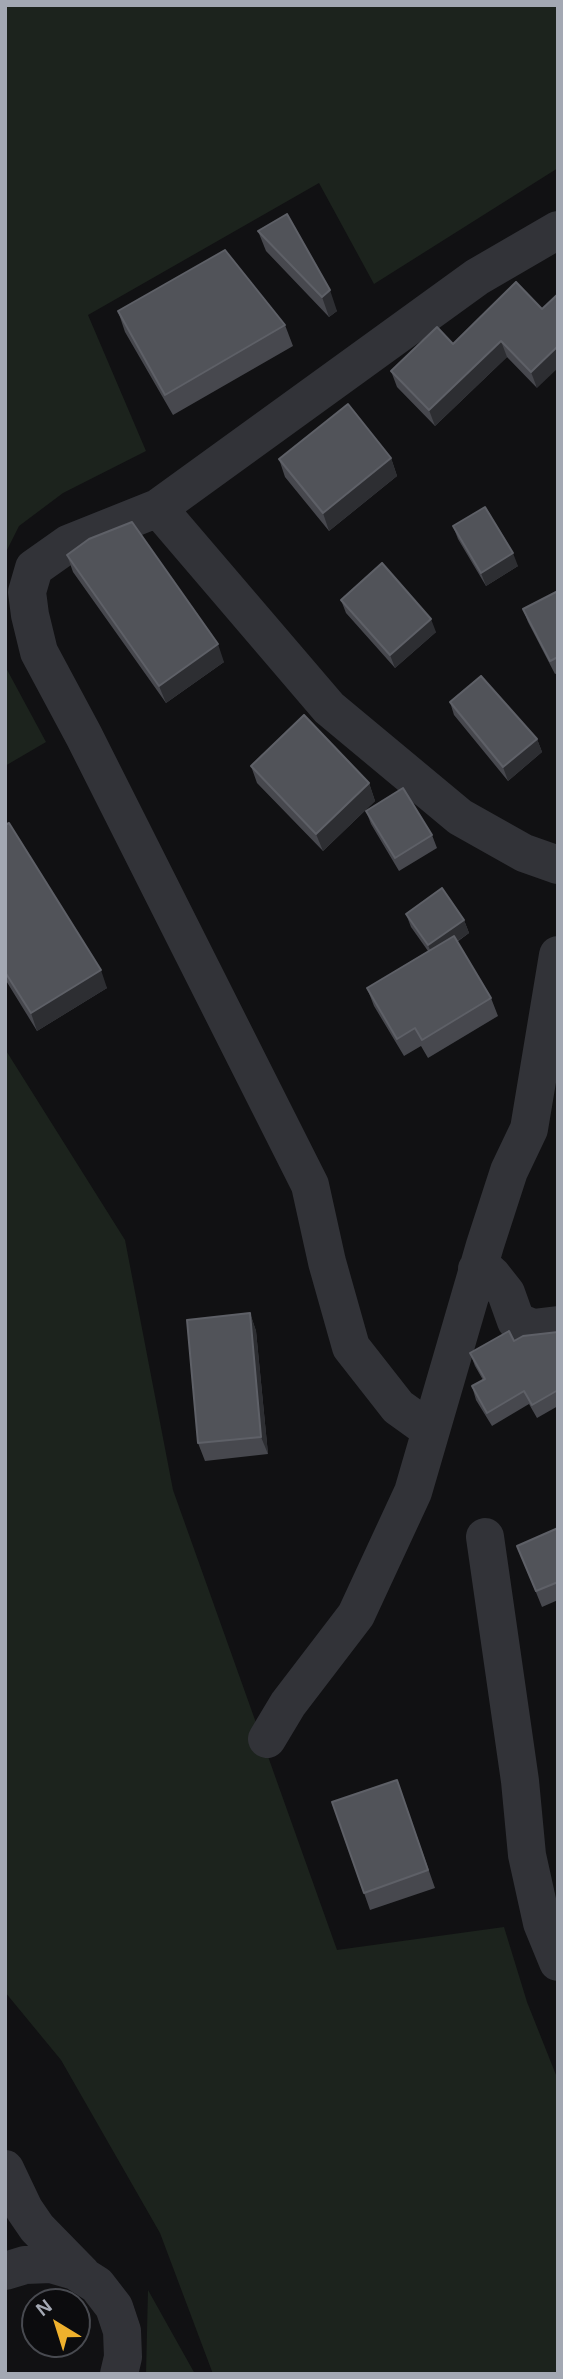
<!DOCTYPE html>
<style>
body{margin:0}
#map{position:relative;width:563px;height:2379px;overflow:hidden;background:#111113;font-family:Arial,sans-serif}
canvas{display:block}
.frame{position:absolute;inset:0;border:7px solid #a3a8b3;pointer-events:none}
.north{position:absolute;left:21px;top:2288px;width:70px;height:70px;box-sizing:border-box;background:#0c0c0e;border:2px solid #484a50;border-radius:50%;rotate:322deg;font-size:19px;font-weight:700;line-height:28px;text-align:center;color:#a3a8b3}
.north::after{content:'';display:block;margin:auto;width:24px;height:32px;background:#efb12d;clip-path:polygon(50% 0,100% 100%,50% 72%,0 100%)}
</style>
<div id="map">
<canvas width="563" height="2379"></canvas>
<div class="frame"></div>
<div class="north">N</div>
</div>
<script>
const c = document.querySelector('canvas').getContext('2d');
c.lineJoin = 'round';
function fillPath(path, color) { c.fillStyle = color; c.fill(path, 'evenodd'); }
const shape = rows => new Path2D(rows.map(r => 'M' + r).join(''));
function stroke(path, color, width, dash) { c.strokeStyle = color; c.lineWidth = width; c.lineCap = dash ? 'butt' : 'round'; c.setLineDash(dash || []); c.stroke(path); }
const green = shape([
 [5,5,558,5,558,168,374,284,319,183,88,315,146,451,63,493,19,526,5,554],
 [5,666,46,742,5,766],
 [5,1049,125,1240,173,1490,337,1950,504,1927,527,2002,558,2080,558,2374,213,2374,160,2233,61,2060,5,1992],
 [148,2290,195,2374,146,2374]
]);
const minor = shape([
 [158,508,329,708,460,817,524,853,558,865],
 [477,1269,491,1274,506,1293,516,1321,533,1328,558,1325],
 [430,1430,398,1407,351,1347,327,1262,310,1185,84,736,39,652,30,615,27,592,34,568,68,544,158,508,477,277,558,230],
 [485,1537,520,1781,527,1855,542,1923,558,1962],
 [267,1739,288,1704,356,1615,413,1492,485,1245,509,1171,529,1129,558,955],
 [5,2169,24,2209,37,2228,82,2274],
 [5,2271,25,2265,51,2264,75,2271,97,2285,114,2307,122,2331,123,2357,119,2374]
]);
const wall = shape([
 [258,231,337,311,329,317,266,251],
 [516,282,537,388,507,357,435,426,397,387,391,371,453,344],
 [118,311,285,325,293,346,173,415,125,332],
 [391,458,397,476,329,531,285,477,279,459],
 [453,526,518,566,486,586,458,539],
 [67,555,224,662,166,703,73,572],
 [558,591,558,673,555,674,528,622,523,609],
 [341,600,436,632,395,668,346,613],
 [450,702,537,739,542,752,508,781,454,715],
 [251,766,369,783,375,801,323,851,257,783],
 [366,811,432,835,437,848,399,871,371,824],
 [5,825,107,988,37,1031,5,979],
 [406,914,464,920,469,933,457,942,491,998,498,1016,428,1058,421,1046,404,1056,374,1006,367,988,428,951,411,927],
 [250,1313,256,1331,268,1454,205,1461,198,1443],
 [558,1332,558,1406,537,1418,529,1404,492,1426,476,1400,472,1386,483,1380,475,1366,470,1353,514,1341],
 [558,1528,558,1600,542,1607,517,1546],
 [397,1780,435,1888,370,1910,332,1802]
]);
const shadedWall = shape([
 [330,290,337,311,329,317,322,297],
 [501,341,507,357,435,426,429,410],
 [558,346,558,368,537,388,531,372],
 [391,458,397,476,329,531,323,513],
 [513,553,518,566,486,586,481,573],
 [431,619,436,632,395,668,390,655],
 [218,644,224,662,166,703,159,686],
 [537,739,542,752,508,781,503,767],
 [369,783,375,801,323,851,316,834],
 [464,920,469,933,433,958,428,945],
 [101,970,107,988,37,1031,31,1013],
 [250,1313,256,1331,268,1454,261,1437]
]);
const building = shape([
 [287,214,330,290,322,297,258,231,287,214],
 [225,250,285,325,165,395,118,311,225,250],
 [516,282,542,309,558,294,558,346,531,372,501,341,429,410,391,371,437,327,453,344,516,282],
 [348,404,391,458,323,513,279,459,348,404],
 [485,507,513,553,481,573,453,526,485,507],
 [132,522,218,644,159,686,67,555,89,539,132,522],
 [382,563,431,619,390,655,341,600,382,563],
 [558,591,558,657,550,661,523,609,558,591],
 [481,676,537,739,503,767,450,702,481,676],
 [304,715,369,783,316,834,251,766,304,715],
 [403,788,432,835,395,858,366,811,403,788],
 [9,823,101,970,31,1013,5,972,5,825,9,823],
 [442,888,464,920,428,945,406,914,442,888],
 [454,936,491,998,422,1040,415,1028,397,1039,367,988,454,936],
 [250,1313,261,1437,198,1443,187,1320,250,1313],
 [509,1331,514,1341,523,1336,558,1332,558,1390,532,1405,524,1391,487,1413,472,1386,485,1379,470,1353,509,1331],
 [558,1528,558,1582,536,1591,517,1546,558,1528],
 [397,1780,428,1870,364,1893,332,1802,397,1780]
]);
fillPath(green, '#1c231d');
stroke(minor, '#323338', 38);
fillPath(wall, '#47484e');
fillPath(shadedWall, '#2d2e32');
fillPath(building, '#515359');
stroke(building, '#5e6067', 2);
</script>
